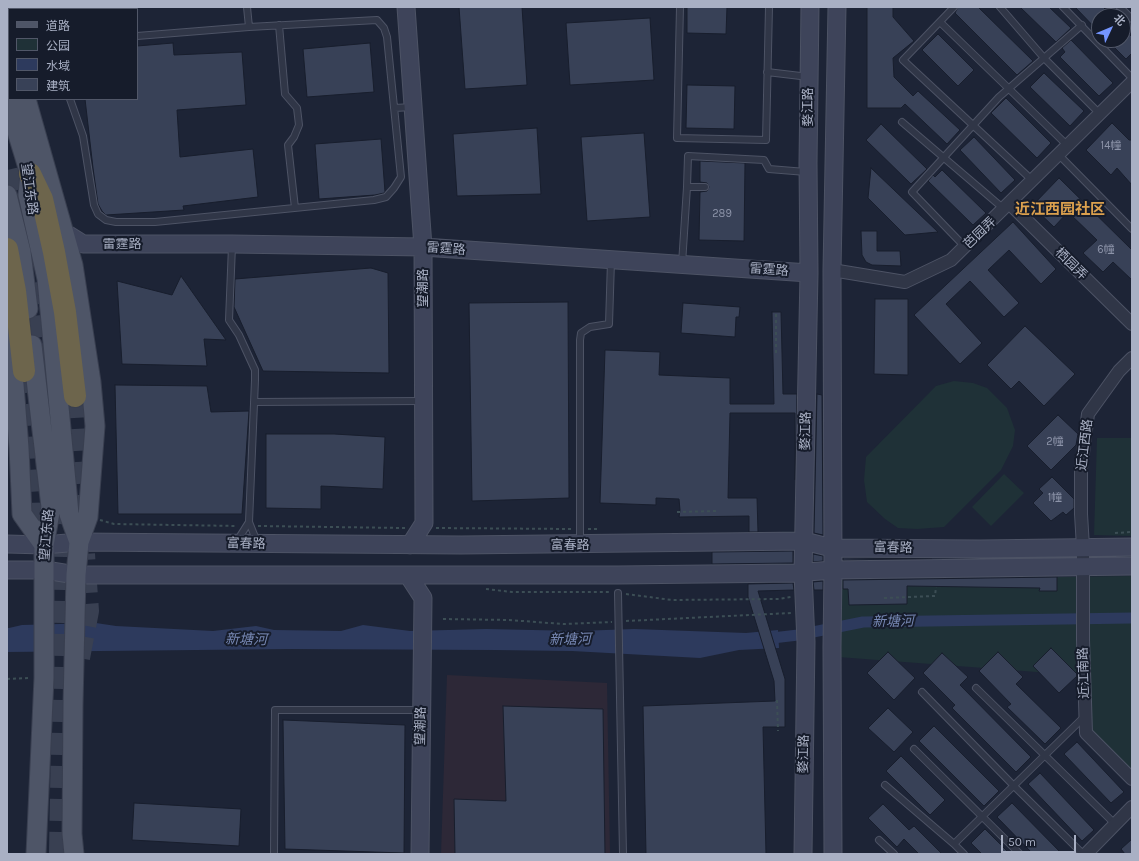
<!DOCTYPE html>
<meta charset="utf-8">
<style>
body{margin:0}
#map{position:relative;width:1139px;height:861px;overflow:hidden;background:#1d2436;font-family:Karla,"Noto Sans SC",sans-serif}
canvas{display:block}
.frame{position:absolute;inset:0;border:8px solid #a9b0c4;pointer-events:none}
.legend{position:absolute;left:8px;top:8px;width:130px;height:92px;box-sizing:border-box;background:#161c2b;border:1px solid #515768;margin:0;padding:5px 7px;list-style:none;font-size:12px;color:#a9b0c4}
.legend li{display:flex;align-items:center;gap:8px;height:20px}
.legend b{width:20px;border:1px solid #515768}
.north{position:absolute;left:1091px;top:8px;width:40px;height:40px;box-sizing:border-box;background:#161c2b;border:1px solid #515768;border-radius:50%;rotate:46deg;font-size:11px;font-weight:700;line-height:16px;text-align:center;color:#a9b0c4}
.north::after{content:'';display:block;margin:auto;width:14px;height:18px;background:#7495ff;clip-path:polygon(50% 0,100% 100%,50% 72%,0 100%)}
.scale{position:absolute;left:1001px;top:835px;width:75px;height:18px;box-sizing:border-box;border:2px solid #a9b0c4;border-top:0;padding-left:5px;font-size:12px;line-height:14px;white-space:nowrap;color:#a9b0c4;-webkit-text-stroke:3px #161c2b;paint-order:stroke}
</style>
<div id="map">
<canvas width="1139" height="861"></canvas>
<div class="frame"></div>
<ul class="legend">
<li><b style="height:5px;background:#4e5567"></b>道路</li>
<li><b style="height:11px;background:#1f3137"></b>公园</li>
<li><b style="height:11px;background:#2d3a5d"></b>水域</li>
<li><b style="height:11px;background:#384157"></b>建筑</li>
</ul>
<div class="north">北</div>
<div class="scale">50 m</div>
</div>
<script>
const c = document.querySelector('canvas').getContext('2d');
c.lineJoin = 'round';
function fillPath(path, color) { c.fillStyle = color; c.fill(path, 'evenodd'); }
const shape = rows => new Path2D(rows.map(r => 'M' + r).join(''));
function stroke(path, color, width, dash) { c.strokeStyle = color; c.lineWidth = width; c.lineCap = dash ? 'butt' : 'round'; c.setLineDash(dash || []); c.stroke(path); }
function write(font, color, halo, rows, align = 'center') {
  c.font = font + ' Karla,"Noto Sans SC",sans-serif'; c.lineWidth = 4; c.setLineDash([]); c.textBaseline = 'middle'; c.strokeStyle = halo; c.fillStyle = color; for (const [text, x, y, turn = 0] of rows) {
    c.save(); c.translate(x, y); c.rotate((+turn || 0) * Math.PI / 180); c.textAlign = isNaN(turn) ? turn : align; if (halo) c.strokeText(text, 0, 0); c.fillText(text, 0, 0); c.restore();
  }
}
const medical = shape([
 [447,675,607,683,610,854,441,854]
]);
const green = shape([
 [954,381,973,383,987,388,1007,408,1015,430,1013,446,1001,470,944,527,917,529,898,528,885,519,867,502,864,480,866,457,936,386],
 [1097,438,1132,438,1132,536,1094,535],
 [1004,474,1024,493,991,526,972,507],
 [1132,576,1132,782,1093,743,1090,676,838,657,839,580]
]);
const water = shape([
 [96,623,116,626,213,631,256,626,274,630,341,631,363,625,410,631,486,629,578,631,634,629,746,633,778,630,779,648,739,650,700,658,572,651,494,650,290,649,7,652,7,628,9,628,22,625]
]);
const canal = shape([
 [764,639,798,635,863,622,1132,618]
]);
const building = shape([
 [459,7,522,7,527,85,465,89,459,7],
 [687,7,727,7,726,34,687,33,687,7],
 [867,7,893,7,893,17,914,41,893,58,894,77,913,96,918,91,960,130,947,144,905,104,901,108,867,108,867,7],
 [958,7,978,7,1033,61,1017,75,955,13,958,7],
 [1020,7,1049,7,1071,28,1056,42,1020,7],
 [1075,7,1103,7,1112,16,1099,16,1099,32,1075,7],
 [650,18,654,80,570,85,566,23,650,18],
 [1123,27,1132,37,1132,53,1126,59,1107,40,1123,40,1123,27],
 [938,34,974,70,958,86,922,50,938,34],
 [1071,40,1113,83,1099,96,1060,57,1065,52,1062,48,1071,40],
 [173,43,174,55,242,52,246,105,177,110,180,157,253,149,258,197,183,206,184,210,106,215,102,211,98,204,93,168,85,99,137,99,137,46,173,43],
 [370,43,374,92,307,97,303,49,370,43],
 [1044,73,1084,111,1070,126,1030,87,1044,73],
 [687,85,735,86,734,129,686,128,687,85],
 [1006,98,1051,143,1037,158,991,113,1006,98],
 [1112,123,1129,140,1132,140,1132,185,1117,168,1111,175,1086,150,1112,123],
 [881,124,927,169,911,184,866,140,881,124],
 [537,128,541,194,457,196,453,134,537,128],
 [644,133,650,217,587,221,581,137,644,133],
 [974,137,1015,180,1001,193,960,150,974,137],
 [381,139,385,192,384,193,375,195,319,199,315,144,381,139],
 [700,161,745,163,744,241,699,240,700,192,707,191,709,187,707,183,700,182,700,161],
 [871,168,938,232,905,235,868,198,871,168],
 [942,170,986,213,973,225,928,181,933,175,935,177,942,170],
 [1059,178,1132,250,1132,280,1113,262,1103,272,1083,253,1097,240,1068,212,1054,227,1032,206,1059,178],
 [1013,222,1056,269,1041,284,1009,250,988,270,1019,303,1004,317,970,281,946,304,982,343,960,364,914,315,1013,222],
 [861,231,877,231,877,251,900,251,901,266,872,265,866,262,862,255,861,231],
 [371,268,388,273,389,373,263,371,234,307,235,279,371,268],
 [181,276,226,340,204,339,207,366,122,364,117,281,172,295,181,276],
 [875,299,908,299,908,375,874,374,875,299],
 [568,302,569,498,472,501,469,303,568,302],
 [683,303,740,307,739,317,736,317,735,337,681,333,683,303],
 [772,312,781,312,783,394,797,394,795,480,795,413,730,413,728,498,757,498,758,532,749,532,749,516,679,517,680,510,679,499,656,498,656,505,600,503,605,350,660,352,659,375,730,378,730,404,774,404,772,312],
 [1025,326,1075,374,1044,406,1019,381,1011,389,987,365,1025,326],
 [115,385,207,386,211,412,249,411,242,514,118,514,115,385],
 [817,394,822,395,823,535,814,533,817,394],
 [1058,415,1078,434,1076,445,1051,470,1027,446,1058,415],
 [266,434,334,434,385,437,383,489,321,486,321,509,266,508,266,434],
 [1052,477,1074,499,1074,508,1066,515,1063,512,1051,521,1033,503,1043,493,1039,489,1052,477],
 [793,551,793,563,712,564,712,552,793,551],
 [813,554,823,556,823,561,813,562,813,554],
 [843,558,932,559,843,560,843,558],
 [1057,577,1057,591,1039,591,1040,588,907,586,907,604,849,605,848,589,843,589,843,580,1057,577],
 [823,581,823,590,814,590,813,582,823,581],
 [793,583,794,590,758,591,785,679,785,727,763,727,766,854,646,854,643,706,775,701,774,681,748,597,748,584,793,583],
 [1051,648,1077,674,1077,676,1059,693,1033,666,1051,648],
 [888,652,915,678,894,700,867,673,888,652],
 [998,652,1023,677,1016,684,1061,728,1045,744,1007,707,1011,704,979,671,998,652],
 [942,653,968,677,960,685,1031,757,1016,772,952,708,955,705,923,673,942,653],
 [503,706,603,709,605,854,455,854,454,799,506,801,503,706],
 [888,708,913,732,894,752,868,728,888,708],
 [283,720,405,725,404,853,285,849,283,720],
 [934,726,999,791,984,806,919,741,934,726],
 [1077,742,1124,792,1111,803,1064,754,1077,742],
 [901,756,945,800,930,815,886,771,901,756],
 [1040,773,1094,830,1082,841,1028,784,1040,773],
 [134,803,241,809,239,846,132,840,134,803],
 [1012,803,1062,854,1033,854,997,817,1012,803],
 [883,804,909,830,914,826,942,854,919,854,904,839,897,847,868,818,883,804],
 [985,829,1010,854,982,854,971,843,985,829],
 [1132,839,1132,854,1125,854,1121,849,1132,839]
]);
const highwayTunnel = shape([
 [7,170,18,216],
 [31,283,43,370],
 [24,371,33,499,34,543],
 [75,396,82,521],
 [79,658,88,611,84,554],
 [60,854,65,552,64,501]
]);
const path = shape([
 [776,353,776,312],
 [677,512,716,511],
 [100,520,114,524,237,526],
 [258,526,405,528],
 [436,528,573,529],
 [588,529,597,529],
 [1115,533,1132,532],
 [486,589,512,592,611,592],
 [626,594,672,600,779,599,791,597],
 [884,598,935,596,936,587],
 [443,619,509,620,563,624,612,622],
 [626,621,791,613],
 [7,679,30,678],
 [777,700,778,731]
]);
const lane = shape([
 [247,7,249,27],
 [680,7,677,138,766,140,769,7],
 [954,7,903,60,1033,181],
 [1000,7,1044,58,1100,114],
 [1063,7,1132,78],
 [1120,7,1132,19],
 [940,22,1068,146],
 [279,25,285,94,297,108,299,125,294,137,288,145,295,208],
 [767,72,809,77],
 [70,99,83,136,94,205,98,214,106,220,116,222,155,222,374,200,386,197,394,188,401,177,387,37,384,28,377,20,249,27,137,36],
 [394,108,413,107],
 [902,122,1004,209],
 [1059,155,1132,229],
 [687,187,688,156,764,160,769,169,806,172],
 [232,246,229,320,239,335,255,370,255,380,249,522,257,542],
 [965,247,912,192,999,97,1082,25],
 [682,264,687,187,705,187],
 [254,402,422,401],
 [237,541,249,522],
 [580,543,580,340,581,333,590,327,609,324,611,261],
 [618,593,623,854],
 [976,688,1115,824],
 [922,692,1014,786,1083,854],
 [914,749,1020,854],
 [885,785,954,844,964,854],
 [879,840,894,854],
 [954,844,1084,717],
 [274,854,275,710,420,710]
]);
const street = shape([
 [1010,204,1132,324],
 [832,270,905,282,951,260,1132,82],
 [1132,358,1119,371,1088,414,1081,468,1081,514,1083,547,1083,640,1086,733,1132,779],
 [1086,854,1132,807]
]);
const secondary = shape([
 [406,7,423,247,424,523,410,545],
 [64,232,83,244,232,244,423,247,809,273],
 [7,544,44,545,79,542,461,545,804,541,832,548,980,549,1132,547],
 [7,570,45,570,76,575,618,575,795,573,833,570,1132,566],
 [408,575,423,598,420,854],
 [803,854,806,642,803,573,809,273,808,163,810,7],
 [833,854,832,647,833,570,832,270,837,7]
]);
const primary = shape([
 [7,36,9,42],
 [7,99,30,174,28,195,47,279,69,514,79,542],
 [26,99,73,265,91,382,95,426,88,517,79,542,76,575,73,705,72,834,74,854],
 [7,195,21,252,28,309],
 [7,329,13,372,19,448,22,514,44,545],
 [32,345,51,507,44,545,44,678,36,854]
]);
const highway = shape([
 [30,174,42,199,54,252,65,312,75,396],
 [7,249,15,291,24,371]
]);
const numberNames = [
 ["14幢",1111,146],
 ["289",722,214],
 ["6幢",1106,250],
 ["2幢",1055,442],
 ["1幢",1055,498]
];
const streetNames = [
 ["婺江路",808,107,-90],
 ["望江东路",29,189,82],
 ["芭园弄",980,233,-44],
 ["雷霆路",122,244],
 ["雷霆路",446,249,4],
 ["栖园弄",1071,264,44],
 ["雷霆路",769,270,4],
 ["望潮路",423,288,-90],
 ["婺江路",806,431,-89],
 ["近江西路",1085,445,-83],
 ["望江东路",47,535,-85],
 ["富春路",246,544,1],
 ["富春路",570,545],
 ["富春路",893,548,1],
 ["近江南路",1084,673,-92],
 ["望潮路",421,726,-89],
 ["婺江路",804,754,-89]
];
const waterNames = [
 ["新塘河",893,622,-1],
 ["新塘河",246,640,1],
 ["新塘河",570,640,-1]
];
const quarterNames = [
 ["近江西园社区",1060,210]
];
fillPath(medical, '#2d2837');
fillPath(green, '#1f3137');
fillPath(water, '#2d3a5d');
stroke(canal, '#2d3a5d', 11);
fillPath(building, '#384157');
stroke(building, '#181e2d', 1);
stroke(highwayTunnel, '#394052', 22, [22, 11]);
stroke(lane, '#4d5365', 8);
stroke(street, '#4d5365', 14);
stroke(secondary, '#4d5365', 19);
stroke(primary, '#393f50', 21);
stroke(highway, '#383e4e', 24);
stroke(path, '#3c4e55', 2, [3, 3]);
stroke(lane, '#303647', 6);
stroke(street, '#303647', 12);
stroke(secondary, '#3e445a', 17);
stroke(primary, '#4e5567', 19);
stroke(highway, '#6d654c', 22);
write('11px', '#8d94a9', null, numberNames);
write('13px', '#a9b0c4', '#161c2b', streetNames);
write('italic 14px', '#7788b4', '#161c2b', waterNames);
write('bold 15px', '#dba04e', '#161c2b', quarterNames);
</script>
